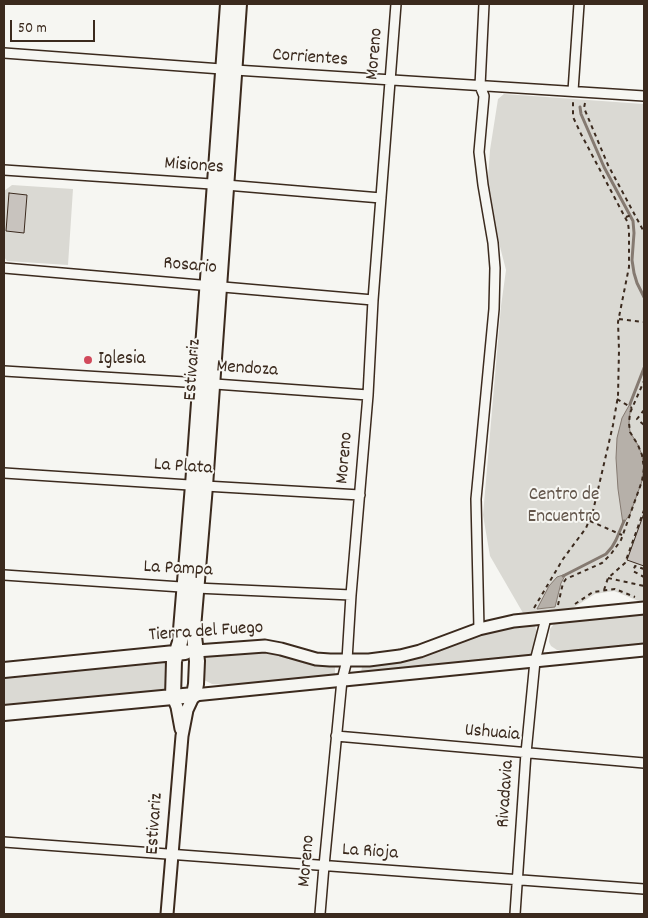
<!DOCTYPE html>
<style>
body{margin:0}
#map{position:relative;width:648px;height:918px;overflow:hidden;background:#f6f6f2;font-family:Dekko,sans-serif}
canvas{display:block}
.frame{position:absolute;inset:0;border:5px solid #3b2a1e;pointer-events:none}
.scale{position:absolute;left:10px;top:20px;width:85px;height:22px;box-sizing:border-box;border:2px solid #3b2a1e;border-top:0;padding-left:6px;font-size:15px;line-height:18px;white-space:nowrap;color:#3b2a1e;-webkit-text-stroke:4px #f6f6f2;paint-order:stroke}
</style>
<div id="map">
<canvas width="648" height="918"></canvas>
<div class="frame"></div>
<div class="scale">50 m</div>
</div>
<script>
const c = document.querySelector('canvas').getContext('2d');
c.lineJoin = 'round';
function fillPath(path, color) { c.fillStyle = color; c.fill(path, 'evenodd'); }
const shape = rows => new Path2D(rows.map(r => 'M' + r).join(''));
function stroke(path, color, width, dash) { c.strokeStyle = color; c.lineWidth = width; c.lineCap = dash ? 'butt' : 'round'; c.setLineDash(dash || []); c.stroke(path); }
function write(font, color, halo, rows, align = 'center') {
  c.font = font + ' Dekko,sans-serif'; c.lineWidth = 4; c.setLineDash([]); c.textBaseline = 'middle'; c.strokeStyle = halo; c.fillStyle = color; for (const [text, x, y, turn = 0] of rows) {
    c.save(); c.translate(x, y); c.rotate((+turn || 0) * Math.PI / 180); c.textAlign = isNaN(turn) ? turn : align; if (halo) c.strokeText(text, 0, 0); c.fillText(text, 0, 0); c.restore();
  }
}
const green = shape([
 [504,94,644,104,644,602,641,602,614,591,595,594,573,608,523,613,490,556,483,515,501,306,506,270,498,239,489,194,488,177,490,150,498,99],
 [12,185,73,189,68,265,7,261,4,257,4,191],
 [644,613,644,644,564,651,557,650,551,646,549,642,550,629,554,624,560,621],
 [528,624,535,626,537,632,536,648,532,653,529,655,361,672,362,667,410,661,499,629],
 [257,652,275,653,319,665,335,667,335,674,230,685,212,684,204,680,200,675,202,658,206,655],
 [157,661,167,662,173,667,167,689,161,693,4,708,4,676]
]);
const water = shape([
 [631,402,629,423,630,432,638,445,642,455,644,468,642,481,630,514,623,524,618,489,616,458,617,438,622,418,631,402],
 [566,574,561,583,555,607,537,609,549,586,557,577,566,574]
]);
const stream = shape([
 [580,107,581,114,604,167,633,221,634,233,632,260,634,273,637,283,644,297],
 [630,404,644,368],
 [563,576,606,554,612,547,616,540,624,521]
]);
const building = shape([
 [9,193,27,195,24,233,6,231,9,193],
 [643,516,644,517,644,566,627,560,643,516]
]);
const path = shape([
 [585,103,584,108,608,165,644,232],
 [626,217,634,214],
 [619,319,644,322],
 [617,399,632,408],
 [644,410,637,419,644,425],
 [590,521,622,535],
 [644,569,635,566,633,571,644,577],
 [608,578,644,586],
 [604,590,608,578,625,563,644,510],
 [575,604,593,592,615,589,635,597],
 [558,605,563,583,566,579,602,563,611,554,621,540,642,481,644,468,642,455,638,445,630,432,629,423,630,413,644,381],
 [534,608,563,559,586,528,593,511,613,425,618,396,619,350,618,322,629,267,629,231,628,223,581,134,573,117,573,102]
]);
const minor = shape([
 [4,53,235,70,644,96],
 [573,91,579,4],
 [4,170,226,185,381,198],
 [4,268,373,300],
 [4,371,201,383,368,395],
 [4,473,205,486,360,495],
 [4,575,196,588,351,595],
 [479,629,476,499,494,309,495,268,493,243,483,185,479,152,484,96,480,86,484,4],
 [336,736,644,763],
 [4,842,644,889],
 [320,914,324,866,342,680,347,660,351,595,368,395,373,300,396,4],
 [515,914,526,753,535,661,546,618]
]);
const tertiary = shape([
 [196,651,265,646,281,649,316,659,330,660,369,660,400,656,420,651,479,629,514,621,644,608],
 [173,697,177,707,181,729],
 [167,914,182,736,187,710,194,695,644,650]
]);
const secondary = shape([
 [4,670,185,652],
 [173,697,174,661,180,642,193,485,228,4],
 [4,713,194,695,196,684,197,661,193,628,205,486,239,4]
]);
const markers = [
 [88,360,5,"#d1495b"]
];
const streetNames = [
 ["Moreno",376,54,-85],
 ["Corrientes",310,59,4],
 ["Misiones",194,167,4],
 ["Rosario",190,267,5],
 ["Estivariz",194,370,-86],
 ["Mendoza",247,370,4],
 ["Moreno",346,458,-85],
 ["La Plata",183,468,4],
 ["La Pampa",178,570,3],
 ["Tierra del Fuego",206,633,-4],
 ["Ushuaia",492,734,5],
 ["Rivadavia",507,794,-86],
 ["Estivariz",156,824,-86],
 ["La Rioja",370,853,4],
 ["Moreno",308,861,-85]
];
const poiNames = [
 ["Iglesia",98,360]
];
const parkNames = [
 ["Centro de",564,496],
 ["Encuentro",564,518]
];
fillPath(green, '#dad9d3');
fillPath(water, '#b6b0a9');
stroke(water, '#857a71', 1);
stroke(stream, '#857a71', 3);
fillPath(building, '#c8c3be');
stroke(building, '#3b2a1e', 1);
stroke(minor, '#3b2a1e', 12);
stroke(tertiary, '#3b2a1e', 15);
stroke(secondary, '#3b2a1e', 18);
stroke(path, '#3b2a1e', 2, [4, 4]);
stroke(minor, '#f6f6f2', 9);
stroke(tertiary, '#f6f6f2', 11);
stroke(secondary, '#f6f6f2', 14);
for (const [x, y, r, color] of markers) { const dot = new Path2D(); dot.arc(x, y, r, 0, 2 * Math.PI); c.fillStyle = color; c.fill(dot); stroke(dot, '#f6f6f2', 2); }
write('19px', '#3b2a1e', '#f6f6f2', streetNames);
write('19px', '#3b2a1e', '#f6f6f2', poiNames, 'left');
write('19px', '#63564b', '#f6f6f2', parkNames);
</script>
